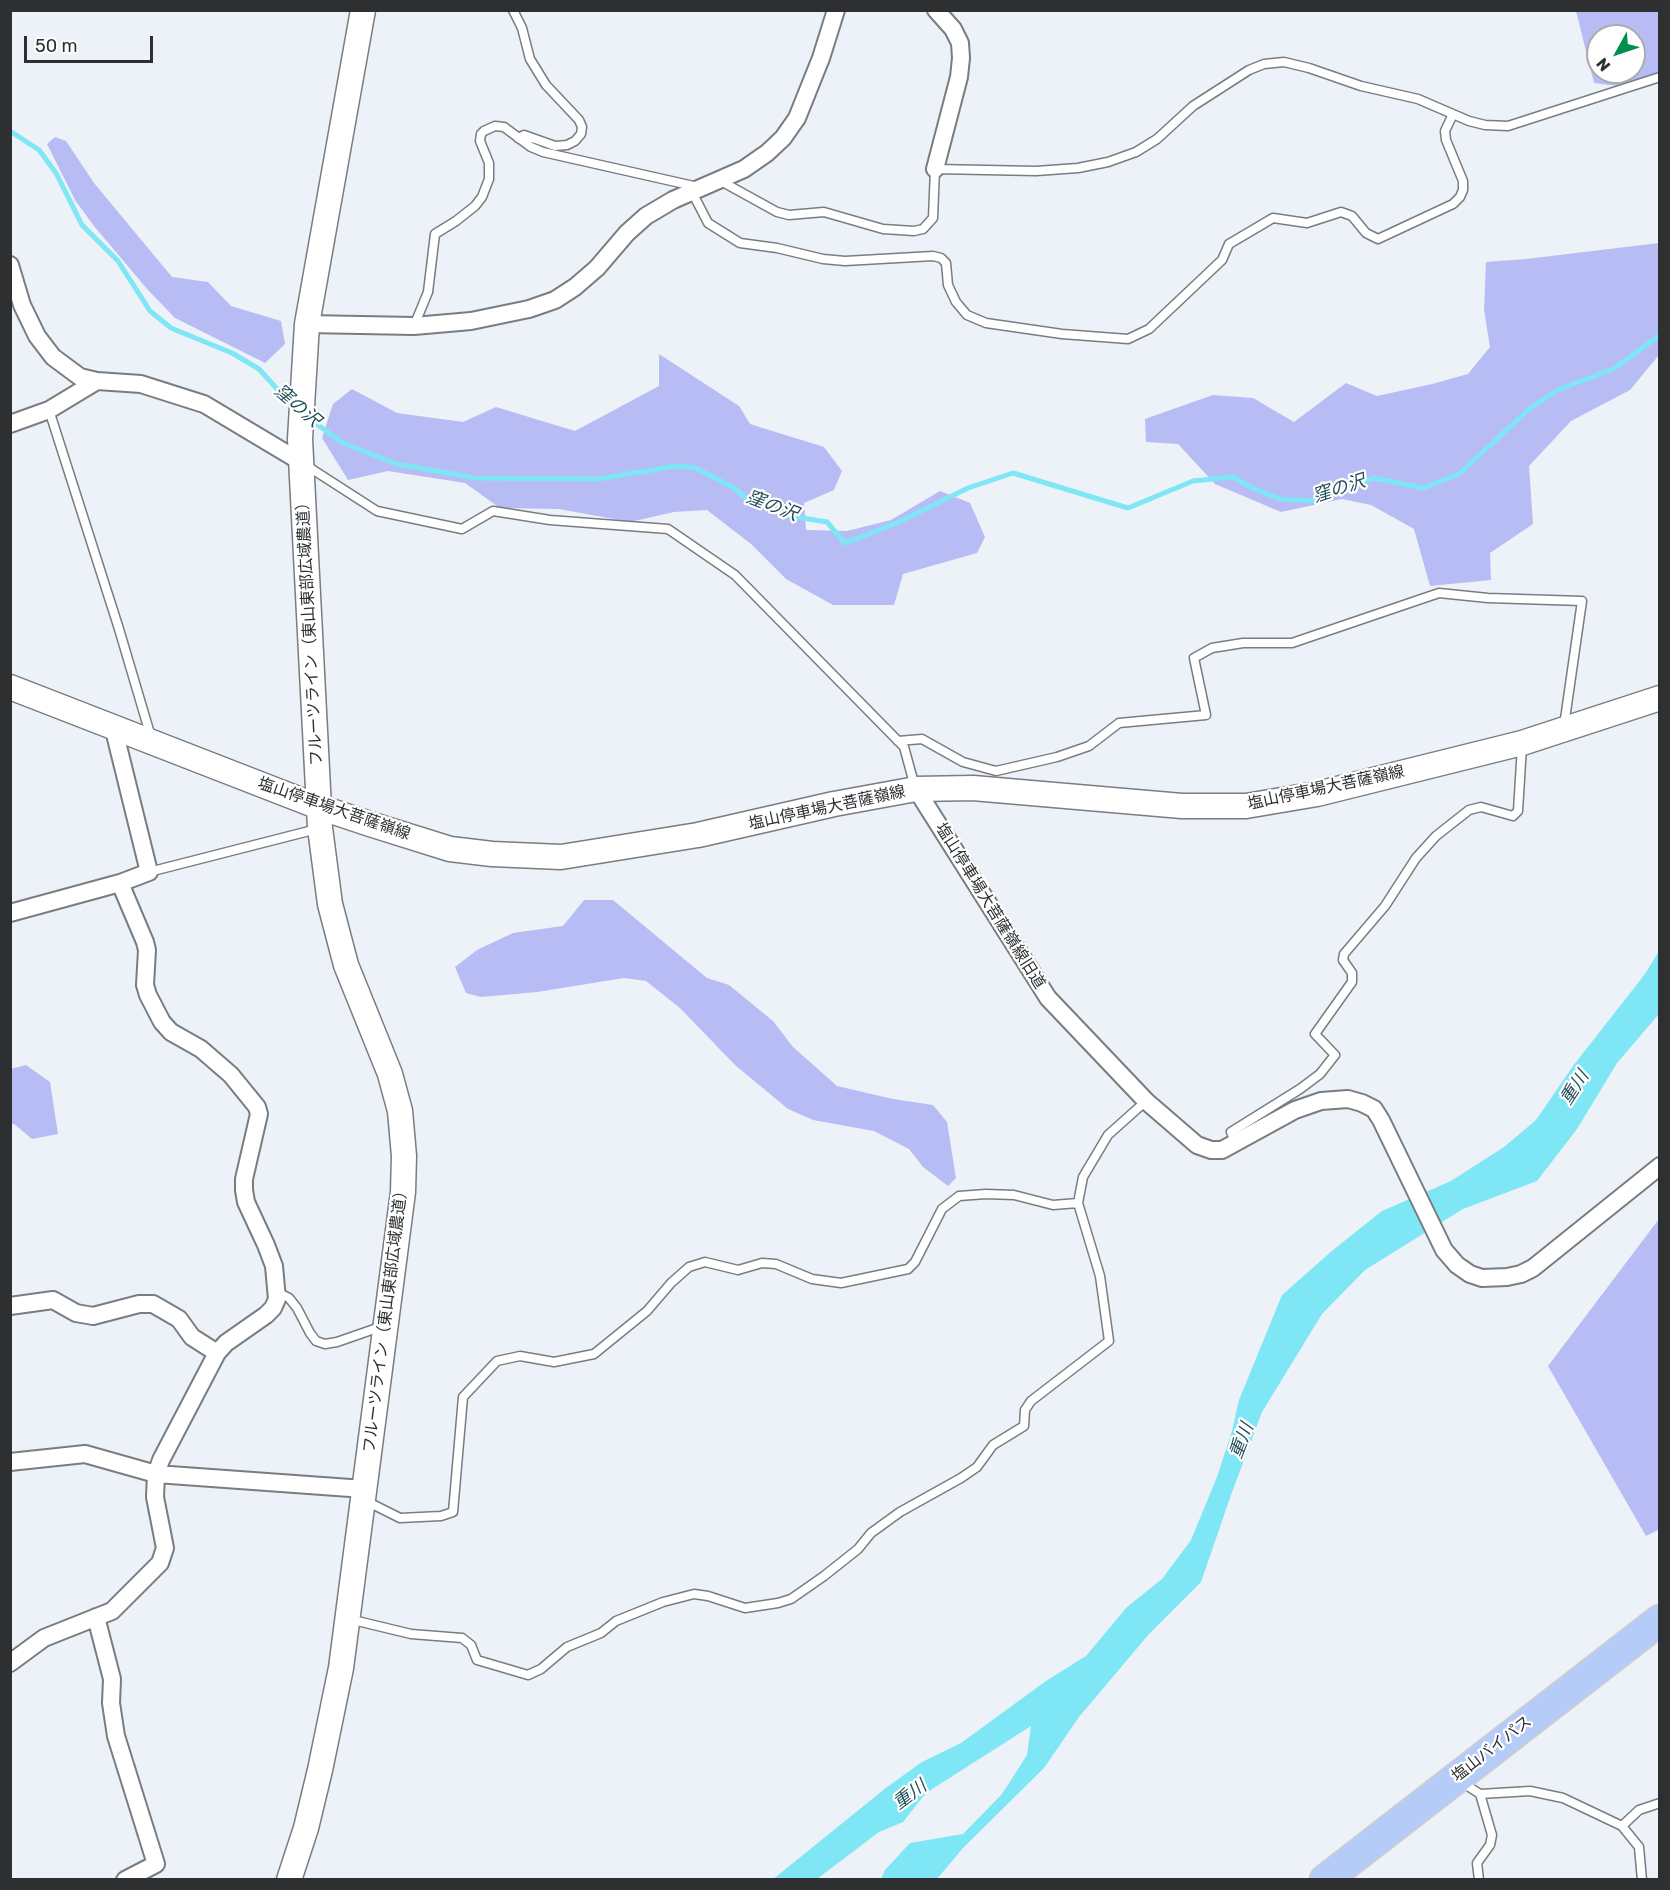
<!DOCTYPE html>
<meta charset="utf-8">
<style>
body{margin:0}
#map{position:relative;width:1670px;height:1890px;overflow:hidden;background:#ecf2f7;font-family:Rubik,sans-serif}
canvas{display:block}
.frame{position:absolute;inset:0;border:12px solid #2d2f31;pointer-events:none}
.north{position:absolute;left:1586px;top:24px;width:60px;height:60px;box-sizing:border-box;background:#fff;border:2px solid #abacad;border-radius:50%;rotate:230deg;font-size:16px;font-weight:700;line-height:24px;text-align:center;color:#2d2f31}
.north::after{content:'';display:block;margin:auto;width:21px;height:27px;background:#028e4d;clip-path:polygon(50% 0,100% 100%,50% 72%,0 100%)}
.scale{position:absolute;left:24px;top:36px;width:129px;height:27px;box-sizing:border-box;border:3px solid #2d2f31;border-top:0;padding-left:8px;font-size:18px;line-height:21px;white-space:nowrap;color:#2d2f31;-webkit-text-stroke:4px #fff;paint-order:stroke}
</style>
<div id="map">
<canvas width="1670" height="1890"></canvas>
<div class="frame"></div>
<div class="north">N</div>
<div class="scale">50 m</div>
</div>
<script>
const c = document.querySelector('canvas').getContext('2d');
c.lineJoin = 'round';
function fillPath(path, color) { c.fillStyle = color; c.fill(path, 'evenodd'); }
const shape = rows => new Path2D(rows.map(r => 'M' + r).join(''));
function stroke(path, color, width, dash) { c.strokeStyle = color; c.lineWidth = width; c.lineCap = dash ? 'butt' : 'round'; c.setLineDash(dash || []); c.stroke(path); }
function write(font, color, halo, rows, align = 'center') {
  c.font = font + ' Rubik,"Noto Sans JP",sans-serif'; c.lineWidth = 4.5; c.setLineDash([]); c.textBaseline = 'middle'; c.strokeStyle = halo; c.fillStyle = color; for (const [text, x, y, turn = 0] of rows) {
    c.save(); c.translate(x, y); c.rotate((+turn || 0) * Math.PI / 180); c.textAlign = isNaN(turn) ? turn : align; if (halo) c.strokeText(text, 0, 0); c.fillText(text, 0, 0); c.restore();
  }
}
const green = shape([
 [1576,11,1659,11,1659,83,1641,89,1594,83],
 [1598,36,1634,36,1634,72,1598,72],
 [55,137,66,141,94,183,172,277,208,282,231,306,281,321,285,344,265,363,175,318,148,290,94,226,75,200,47,144],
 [1659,243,1659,355,1630,390,1571,421,1529,466,1533,524,1490,553,1491,580,1430,586,1414,529,1371,505,1342,499,1281,512,1215,484,1178,444,1146,442,1145,419,1213,395,1253,398,1294,422,1346,383,1377,396,1432,384,1468,374,1490,347,1484,310,1486,262,1526,259],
 [659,354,739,406,750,424,824,447,842,471,834,490,804,503,806,530,847,531,891,520,940,491,970,503,985,537,977,553,903,574,894,605,833,605,786,579,751,544,707,510,674,512,630,522,559,509,500,508,465,483,388,471,348,480,322,438,333,404,352,389,397,413,463,422,496,407,575,431,659,386],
 [584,900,613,900,707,978,729,985,773,1021,793,1047,837,1086,893,1099,933,1105,947,1122,956,1178,948,1186,923,1167,909,1149,874,1131,813,1120,788,1109,735,1065,680,1008,646,981,624,978,537,992,481,997,466,993,455,967,477,950,513,933,563,926],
 [26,1065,50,1082,58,1134,32,1139,14,1124,11,1124,11,1069],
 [1659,1219,1660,1529,1646,1536,1548,1366]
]);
const water = shape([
 [1659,951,1659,1014,1617,1063,1577,1129,1537,1181,1463,1209,1365,1270,1322,1314,1262,1412,1231,1495,1201,1582,1149,1634,1079,1717,1044,1768,963,1848,937,1879,881,1879,885,1870,910,1843,963,1834,1002,1794,1027,1755,1031,1726,926,1793,903,1822,879,1832,817,1879,772,1880,887,1787,922,1762,961,1743,1046,1681,1086,1656,1127,1607,1162,1579,1191,1540,1217,1477,1232,1431,1239,1400,1282,1295,1333,1250,1382,1211,1451,1181,1504,1147,1536,1120,1573,1066,1645,974]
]);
const stream = shape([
 [10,131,39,150,56,173,82,225,118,261,150,311,171,328,232,353,259,369,295,409],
 [308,418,343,443,397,464,475,478,598,479,676,466,696,468,734,488,745,497,791,516,827,522,845,543,897,523,968,488,1013,473,1128,508,1193,481,1233,477,1254,489,1281,499,1313,501,1374,478,1423,488,1459,474,1529,409,1558,390,1615,368,1660,335]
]);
const lane = shape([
 [513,10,522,28,530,59,546,85,579,120,582,127,581,134,575,141,567,145,555,146,524,135,518,138],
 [719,180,777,212,789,215,824,212,883,229,914,231,923,229,933,218,935,169,1036,171,1078,168,1108,162,1136,152,1157,139,1193,106,1249,70,1264,64,1284,62,1309,68,1361,86,1418,99,1469,121,1485,125,1508,126,1660,77],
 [692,192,708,223,740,243,777,248,823,259,845,261,933,256,941,258,946,263,948,285,956,302,967,315,986,323,1062,334,1128,339,1149,329,1222,260,1229,244,1273,218,1307,223,1341,212,1352,216,1366,233,1378,239,1453,204,1460,197,1463,190,1463,181,1446,140,1445,131,1453,114],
 [414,326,428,292,435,234,456,221,475,206,482,197,489,179,489,163,480,141,481,134,484,131,495,126,504,127,531,147,543,152,698,187],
 [49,410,119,629,151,737],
 [304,464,377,511,462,529,493,511,550,520,668,529,735,575,904,747,915,787],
 [898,741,922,739,963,762,996,771,1057,757,1089,746,1119,723,1206,715,1194,658,1212,648,1243,643,1292,643,1439,593,1488,598,1582,601,1564,726],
 [149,872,317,829],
 [1236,1143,1231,1132,1300,1089,1320,1074,1335,1055,1315,1034,1352,982,1352,973,1343,960,1344,954,1385,906,1416,858,1436,836,1469,810,1481,807,1513,816,1518,811,1522,746],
 [277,1292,289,1298,297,1308,310,1333,316,1341,325,1344,337,1342,383,1326],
 [366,1501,400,1518,441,1516,453,1512,463,1397,497,1361,520,1356,554,1362,594,1354,647,1311,671,1283,689,1267,705,1262,738,1270,762,1263,776,1264,812,1279,841,1283,908,1269,915,1262,942,1209,959,1196,986,1194,1014,1195,1053,1205,1078,1203,1083,1177,1108,1135,1146,1101],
 [349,1619,411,1634,462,1638,471,1645,477,1660,528,1675,541,1669,567,1647,601,1633,616,1621,663,1602,694,1594,708,1596,745,1608,778,1603,791,1599,824,1576,858,1549,871,1533,900,1512,961,1478,977,1467,993,1445,1024,1426,1025,1410,1031,1401,1109,1341,1100,1276,1078,1203],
 [1460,1781,1480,1794,1530,1791,1563,1798,1622,1826,1639,1847,1642,1880],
 [1622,1826,1639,1810,1660,1803],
 [1479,1880,1477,1863,1490,1845,1492,1835,1480,1794]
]);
const street = shape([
 [935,169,959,77,961,58,960,43,953,29,936,10],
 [10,265,22,305,37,336,53,357,80,377,97,381,141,384,204,404,301,462],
 [307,324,414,326,471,321,529,309,555,300,575,287,597,268,627,233,646,216,673,200,744,169,767,153,783,138,797,118,821,58,836,10],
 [10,424,49,410,97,381],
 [916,789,1048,998,1146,1101,1197,1145,1211,1150,1222,1150,1295,1110,1321,1101,1348,1099,1362,1103,1374,1109,1381,1120,1444,1250,1457,1265,1470,1274,1482,1278,1507,1277,1521,1274,1533,1268,1660,1166],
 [10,913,120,883,149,872,113,726],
 [10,1306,53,1300,76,1313,93,1316,139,1304,153,1304,179,1319,192,1337,217,1353],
 [10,1462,85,1454,156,1474,364,1489],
 [96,1617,112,1679,111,1703,116,1736,156,1864,125,1880],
 [10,1663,44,1638,112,1611,160,1563,165,1548,155,1497,156,1474,161,1460,217,1353,226,1343,266,1315,273,1308,277,1299,274,1266,266,1245,246,1202,244,1190,244,1179,259,1114,257,1107,231,1075,201,1049,171,1032,162,1022,148,995,145,985,147,950,145,942,120,883]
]);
const secondary = shape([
 [10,687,319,807,370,824,450,849,492,854,561,857,698,835,834,804,916,789,973,788,1182,806,1246,806,1317,794,1522,743,1660,698],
 [289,1880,306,1828,320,1770,341,1668,403,1192,404,1156,400,1111,390,1074,346,965,330,904,320,828,300,439,307,324,363,10]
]);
const highway = shape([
 [1325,1880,1660,1620]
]);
const streetNames = [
 ["フルーツライン（東山東部広域農道）",310,630,-93],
 ["塩山停車場大菩薩嶺線",1326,788,-12],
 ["塩山停車場大菩薩嶺線",827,808,-12],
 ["塩山停車場大菩薩嶺線",334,809,19],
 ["塩山停車場大菩薩嶺線旧道",990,906,58],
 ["フルーツライン（東山東部広域農道）",386,1318,-83],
 ["塩山バイパス",1492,1749,-38]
];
const waterNames = [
 ["窪の沢",297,406,41],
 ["窪の沢",1339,489,-18],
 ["窪の沢",772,506,21],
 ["重川",1575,1088,-57],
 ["重川",1242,1441,-69],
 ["重川",910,1795,-37]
];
fillPath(green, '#b8bcf5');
fillPath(water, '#7fe6f6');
stroke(stream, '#7fe6f6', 5);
stroke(lane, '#787d81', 11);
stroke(street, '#787d81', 20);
stroke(secondary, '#787d81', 27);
stroke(highway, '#cdcdce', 33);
stroke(lane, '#fff', 8);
stroke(street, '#fff', 16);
stroke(secondary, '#fff', 24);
stroke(highway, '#b6ccf8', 30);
write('16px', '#2d2f31', '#fff', streetNames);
write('italic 18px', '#214f56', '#fff', waterNames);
</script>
